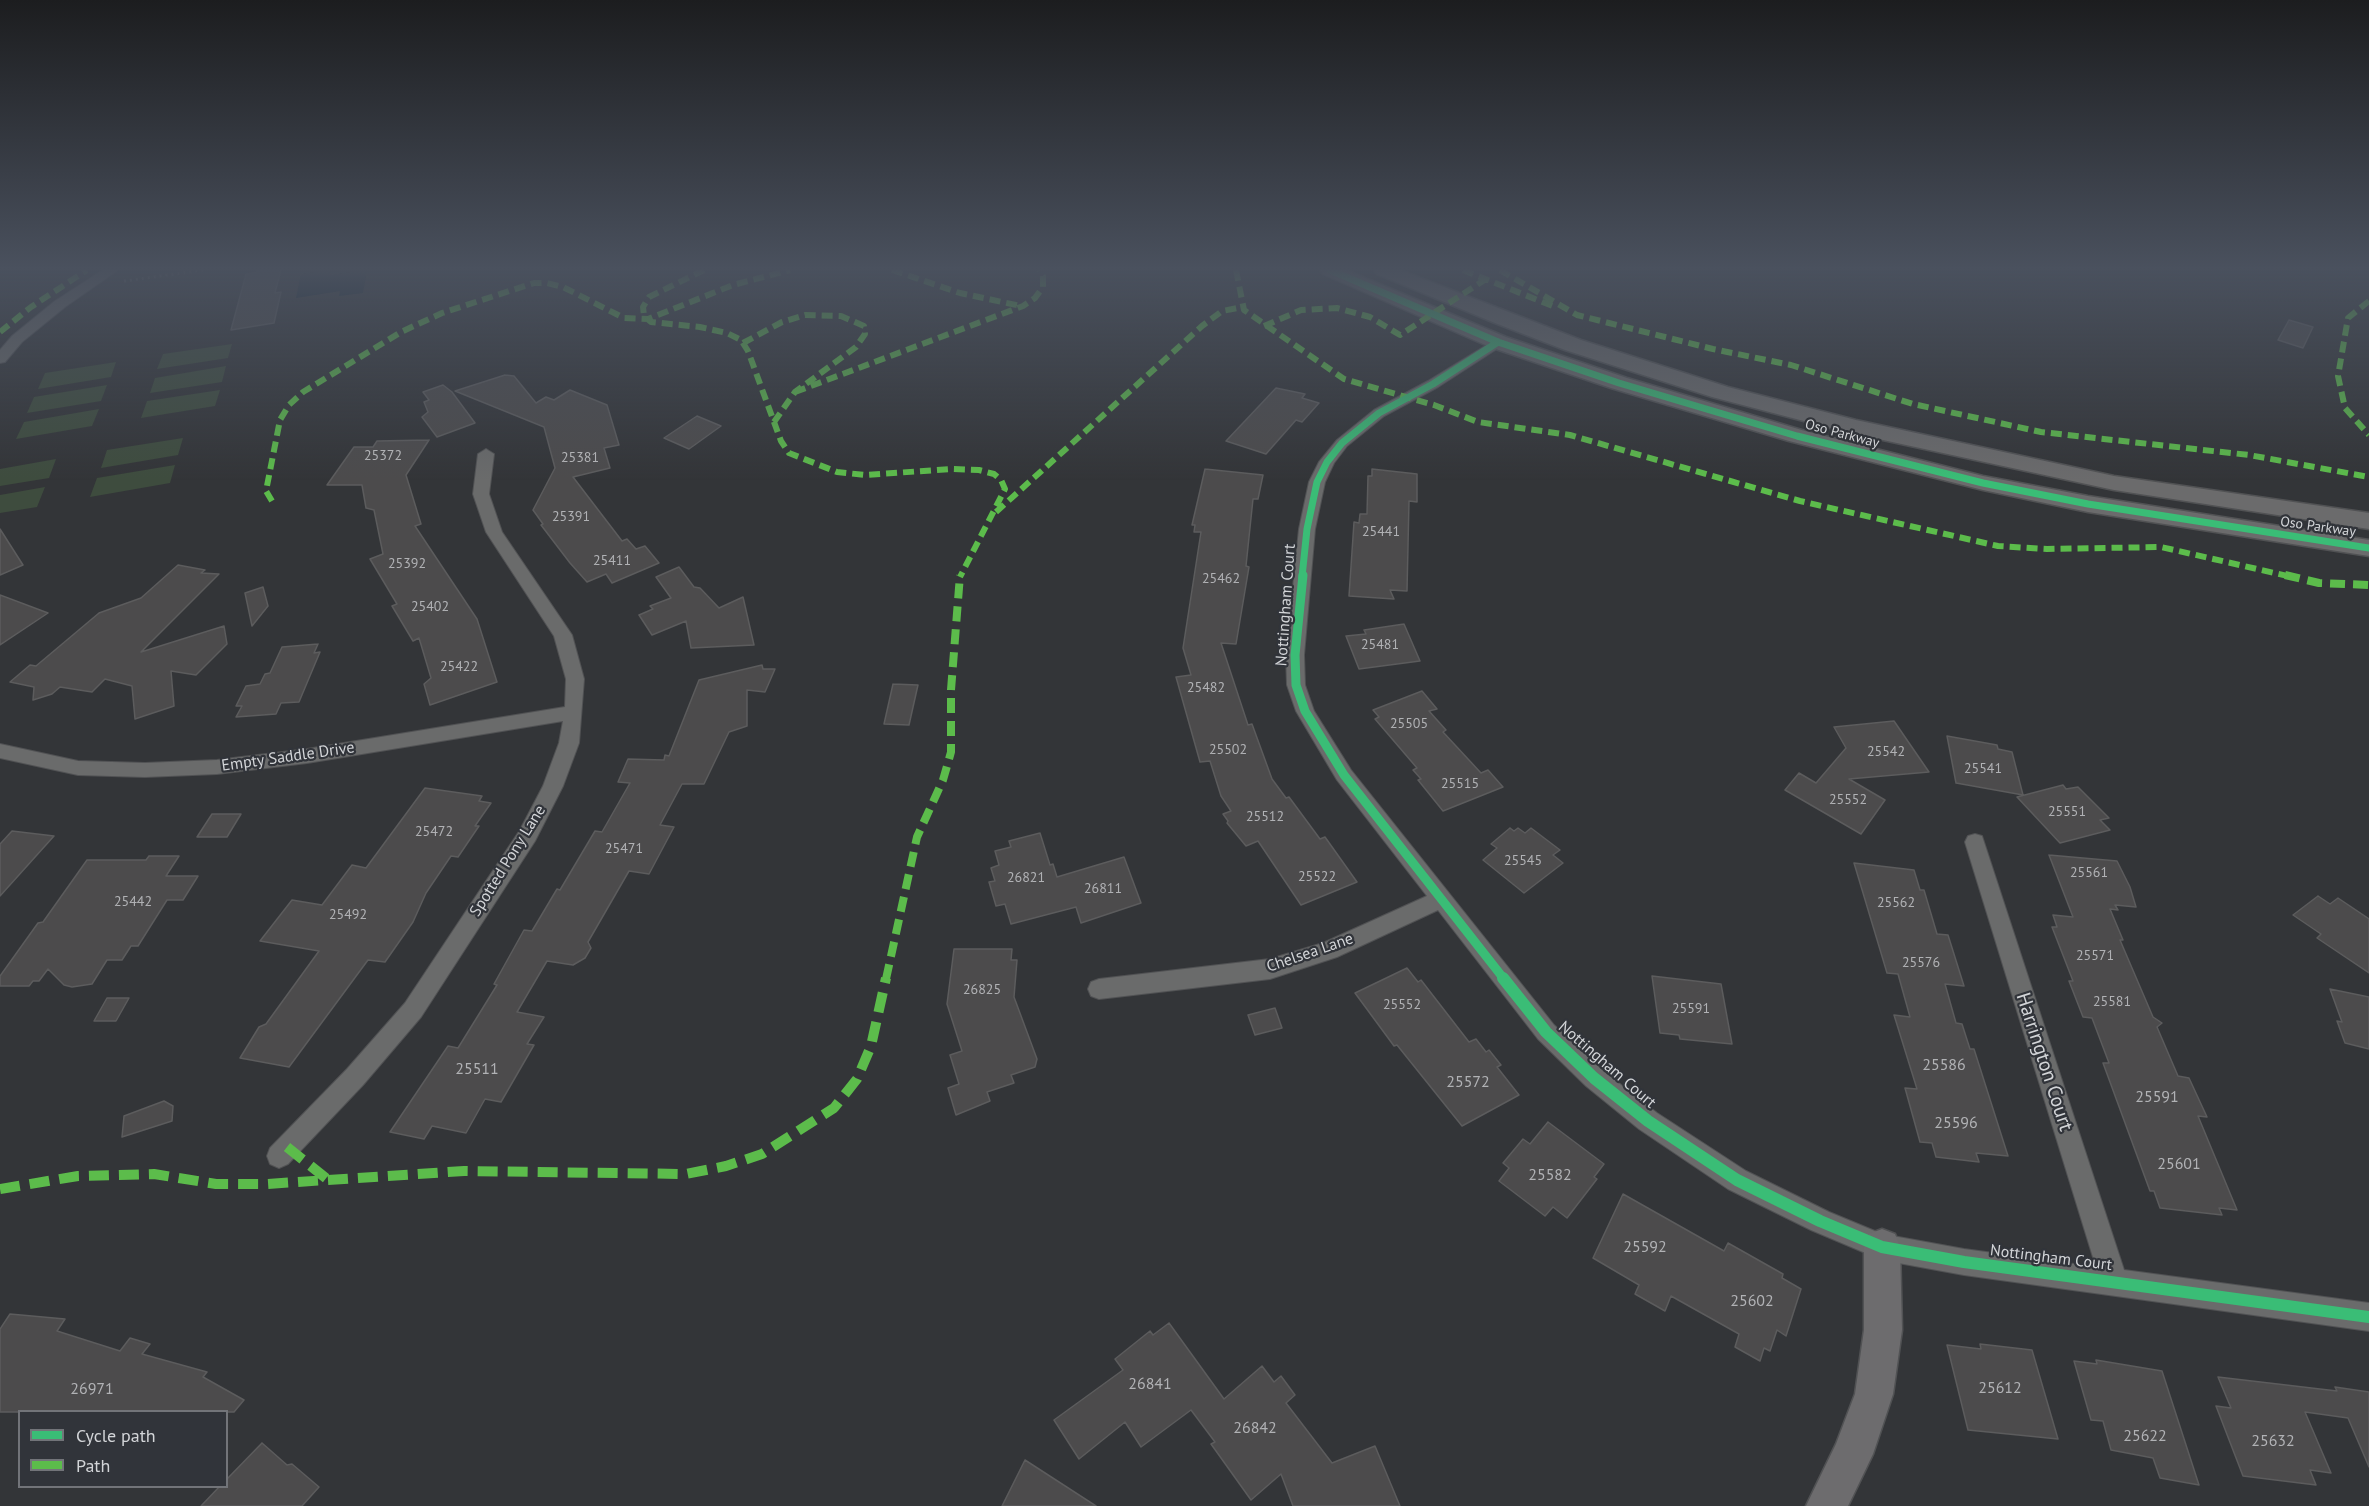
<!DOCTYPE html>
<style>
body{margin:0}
#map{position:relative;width:2369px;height:1506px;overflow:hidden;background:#333538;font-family:"PT Sans",sans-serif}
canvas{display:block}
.legend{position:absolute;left:18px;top:1410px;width:210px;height:78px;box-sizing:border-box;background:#31343a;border:2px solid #727479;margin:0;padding:8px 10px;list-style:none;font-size:18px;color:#d3d5d8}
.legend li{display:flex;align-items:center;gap:12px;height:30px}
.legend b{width:30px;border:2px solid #727479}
</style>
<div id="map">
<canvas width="2369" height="1506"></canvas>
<ul class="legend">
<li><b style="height:8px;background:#3abd76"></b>Cycle path</li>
<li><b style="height:8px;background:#5cbc4b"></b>Path</li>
</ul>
</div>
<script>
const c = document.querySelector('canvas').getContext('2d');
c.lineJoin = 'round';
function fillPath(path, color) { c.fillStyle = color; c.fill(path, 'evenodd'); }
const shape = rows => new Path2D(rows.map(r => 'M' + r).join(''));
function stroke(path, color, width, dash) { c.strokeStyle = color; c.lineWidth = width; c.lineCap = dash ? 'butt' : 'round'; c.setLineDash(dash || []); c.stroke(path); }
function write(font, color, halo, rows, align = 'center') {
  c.font = font + ' "PT Sans",sans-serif'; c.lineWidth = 4.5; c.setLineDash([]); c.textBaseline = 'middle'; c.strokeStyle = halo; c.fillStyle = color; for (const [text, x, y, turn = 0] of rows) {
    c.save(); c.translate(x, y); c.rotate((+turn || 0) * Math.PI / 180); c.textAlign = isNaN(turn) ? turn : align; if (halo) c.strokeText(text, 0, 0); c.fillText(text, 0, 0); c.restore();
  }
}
const green = shape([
 [232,344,228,358,157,369,163,354],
 [116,362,111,377,38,389,45,373],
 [226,366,222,382,150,393,155,378],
 [107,385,101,401,27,413,34,397],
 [220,390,215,406,141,418,147,401],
 [99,409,92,426,16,439,24,422],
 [183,438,178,455,101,468,107,450],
 [56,459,49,478,0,486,0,469],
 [175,465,170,483,90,497,97,478],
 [45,487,37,507,0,513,0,495]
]);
const water = shape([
 [330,270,330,275,367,270,363,293,339,296,340,291,296,298,301,274]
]);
const building = shape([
 [257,270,281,270,275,293,281,292,274,323,231,330,246,274,257,272,257,270],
 [2289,320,2313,327,2303,348,2278,340,2289,320],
 [505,375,514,376,536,403,546,397,554,400,570,390,607,405,619,445,604,448,610,468,573,477,622,541,627,539,636,549,645,546,659,563,612,583,606,574,587,582,570,563,541,525,543,524,533,510,555,468,544,427,455,391,505,375],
 [443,385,452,392,475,423,437,437,422,417,428,412,424,402,429,400,423,392,443,385],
 [1276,388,1305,394,1302,398,1319,403,1302,422,1296,420,1266,454,1226,441,1276,388],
 [697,416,721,426,689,449,664,438,697,416],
 [429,440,406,475,421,524,415,526,477,619,497,682,430,705,424,684,431,678,419,638,413,641,392,606,397,604,370,559,383,554,374,510,366,508,362,485,327,485,354,447,373,447,377,441,429,440],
 [1205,469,1263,475,1258,499,1253,499,1246,566,1249,567,1236,644,1221,643,1248,725,1252,724,1272,779,1286,798,1289,797,1320,839,1325,837,1357,882,1301,905,1258,841,1246,846,1227,823,1228,821,1223,814,1231,811,1221,796,1210,761,1200,762,1176,677,1191,675,1183,648,1201,532,1194,532,1195,525,1192,525,1205,469],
 [1372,469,1417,474,1417,502,1409,501,1407,591,1390,590,1394,599,1349,596,1354,522,1359,523,1360,514,1367,514,1368,476,1372,476,1372,469],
 [0,529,23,565,0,575,0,529],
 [178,565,205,570,201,573,219,574,141,652,224,626,227,644,196,675,171,671,174,706,135,719,132,686,105,679,92,692,60,687,52,694,33,700,34,687,10,682,30,665,36,666,99,613,141,598,178,565],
 [679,567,694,587,700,588,719,608,743,597,754,645,691,648,686,621,652,635,639,615,653,609,650,606,671,598,656,577,679,567],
 [263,587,268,606,252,626,245,593,263,587],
 [0,595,48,613,0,645,0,595],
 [1404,624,1420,661,1359,669,1346,636,1366,634,1364,630,1404,624],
 [318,644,314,653,320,652,299,702,281,703,276,714,236,717,242,706,236,706,246,686,260,684,265,674,270,673,282,647,318,644],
 [762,665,763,669,775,669,765,692,747,690,747,726,729,732,704,784,682,784,660,825,674,827,649,874,629,871,588,942,591,948,585,958,573,965,547,961,517,1012,544,1017,527,1044,534,1045,501,1102,485,1099,466,1133,432,1126,424,1139,390,1132,448,1046,458,1048,497,985,494,984,524,930,532,931,557,889,560,890,595,831,602,832,630,783,618,782,628,759,664,760,665,755,669,756,699,680,762,665],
 [893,684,918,685,909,725,884,724,893,684],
 [1422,691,1437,709,1429,711,1446,730,1443,732,1481,773,1488,770,1503,787,1443,811,1418,780,1421,779,1413,770,1417,768,1375,719,1379,717,1373,710,1422,691],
 [1894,721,1929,772,1849,779,1885,800,1861,834,1785,790,1799,773,1816,783,1846,748,1834,727,1894,721],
 [1947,736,1997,745,1998,749,2012,752,2023,795,1956,783,1947,736],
 [2063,785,2066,789,2078,787,2109,818,2100,820,2110,830,2060,843,2017,797,2063,785],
 [425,788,482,796,479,801,491,803,475,826,479,826,458,857,451,856,426,893,413,922,385,962,368,960,289,1067,240,1058,259,1027,266,1024,319,951,260,941,292,900,322,905,352,865,366,868,425,788],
 [212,814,241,814,227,837,197,837,212,814],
 [1510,828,1514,831,1518,828,1525,833,1531,828,1560,850,1553,855,1563,863,1524,893,1483,860,1497,848,1491,844,1510,828],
 [12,831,54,836,0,896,0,844,12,831],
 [1040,833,1050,865,1053,864,1057,877,1124,857,1141,903,1081,923,1076,907,1011,924,1005,904,996,906,989,882,995,881,991,868,999,865,995,851,1011,847,1009,841,1040,833],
 [2049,855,2117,861,2130,887,2136,907,2115,905,2118,910,2110,909,2123,940,2120,940,2153,1017,2162,1023,2157,1027,2178,1076,2189,1078,2207,1117,2198,1116,2237,1210,2219,1208,2222,1215,2160,1208,2154,1191,2150,1191,2103,1063,2109,1063,2092,1018,2083,1017,2069,981,2073,981,2052,927,2057,927,2053,915,2073,917,2049,855],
 [149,856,179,856,166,876,198,876,183,900,167,900,138,946,131,946,122,960,107,960,92,984,72,987,64,985,48,969,39,981,33,981,29,986,0,986,0,976,38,923,43,922,87,860,146,860,149,856],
 [1854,863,1914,870,1920,890,1924,890,1937,934,1948,935,1964,986,1945,984,1956,1023,1962,1024,1970,1049,1974,1049,2008,1156,1976,1153,1979,1162,1936,1157,1932,1143,1920,1142,1905,1088,1917,1089,1894,1015,1910,1017,1898,974,1887,973,1854,863],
 [2318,896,2330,904,2338,898,2369,919,2369,973,2317,938,2321,934,2293,915,2318,896],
 [954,949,1012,949,1011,960,1017,960,1014,997,1037,1059,1035,1067,1011,1075,1014,1083,987,1092,990,1101,956,1115,948,1088,959,1084,950,1055,962,1051,947,1004,954,949],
 [1407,968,1418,982,1421,980,1469,1042,1476,1039,1486,1052,1489,1050,1501,1065,1497,1067,1519,1095,1462,1126,1397,1045,1394,1046,1355,993,1407,968],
 [1652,976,1721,984,1732,1044,1680,1039,1679,1035,1660,1033,1652,976],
 [2330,989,2369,997,2369,1049,2345,1043,2337,1021,2342,1022,2330,989],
 [107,998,129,998,116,1021,94,1021,107,998],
 [1275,1008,1282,1028,1255,1035,1248,1015,1275,1008],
 [164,1101,173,1106,172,1121,122,1137,124,1116,164,1101],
 [1548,1122,1604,1164,1594,1177,1597,1179,1567,1218,1553,1207,1545,1216,1499,1181,1509,1168,1503,1163,1523,1139,1530,1144,1548,1122],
 [1623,1194,1724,1251,1728,1243,1783,1274,1782,1278,1801,1289,1786,1336,1777,1330,1770,1351,1764,1348,1760,1361,1735,1347,1739,1334,1671,1296,1665,1311,1635,1294,1639,1285,1593,1258,1623,1194],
 [10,1314,65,1319,57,1331,120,1351,130,1338,150,1344,142,1354,207,1372,203,1377,244,1400,234,1412,0,1412,0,1329,10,1314],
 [1169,1323,1224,1399,1262,1366,1274,1382,1281,1376,1295,1395,1286,1403,1332,1463,1375,1446,1400,1506,1293,1506,1281,1474,1251,1500,1211,1444,1215,1442,1191,1410,1141,1447,1125,1422,1079,1459,1054,1420,1123,1370,1115,1359,1150,1331,1153,1335,1169,1323],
 [1980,1344,2032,1350,2058,1439,1968,1430,1947,1345,1981,1349,1980,1344],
 [2096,1360,2162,1371,2199,1485,2160,1478,2153,1458,2111,1450,2103,1421,2091,1420,2074,1361,2097,1364,2096,1360],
 [2218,1377,2337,1391,2335,1387,2369,1392,2369,1467,2348,1418,2305,1412,2331,1473,2310,1470,2316,1485,2243,1476,2216,1406,2231,1408,2218,1377],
 [262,1443,287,1465,292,1464,319,1487,302,1506,201,1506,220,1486,226,1486,226,1480,262,1443],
 [1025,1460,1096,1506,1002,1506,1025,1460]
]);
const path = shape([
 [124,281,204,270]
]);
const street = shape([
 [103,270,118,270,65,307,22,342,5,362,0,363,0,350,12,336,55,301,103,270],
 [1498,338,1505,342,1503,345,1438,387,1384,416,1347,446,1334,463,1325,482,1315,529,1304,655,1305,685,1314,711,1351,770,1554,1025,1602,1070,1657,1113,1746,1171,1829,1212,1882,1234,1964,1249,2096,1267,1965,842,1968,836,1975,834,1982,836,2124,1270,2369,1303,2369,1331,1964,1275,1882,1260,1811,1230,1728,1189,1639,1129,1586,1086,1538,1039,1438,910,1337,957,1270,979,1099,999,1091,996,1088,989,1091,982,1099,979,1270,959,1323,943,1427,896,1337,780,1296,711,1287,685,1286,655,1299,529,1309,482,1319,462,1337,440,1374,410,1428,381,1498,338],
 [486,449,494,454,489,494,502,532,572,635,584,679,579,743,563,786,535,841,421,1017,363,1085,288,1164,279,1168,270,1164,267,1156,270,1148,347,1069,405,1003,520,830,543,786,559,743,563,721,307,763,217,774,145,777,78,775,0,758,0,744,78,761,145,763,217,760,307,749,565,707,566,679,554,636,486,532,473,494,478,454,486,449]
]);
const secondary = shape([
 [1882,1229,1895,1234,1900,1247,1902,1330,1893,1394,1873,1454,1848,1506,1806,1506,1836,1444,1855,1394,1864,1330,1864,1247,1869,1234,1882,1229]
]);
const primary = shape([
 [1320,270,1346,270,1506,337,1627,378,1805,431,1983,476,2088,496,2369,540,2369,556,2088,512,1983,490,1789,441,1611,388,1490,347,1323,274,1320,270],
 [1374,270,1400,270,1581,340,1728,387,1856,420,2114,476,2369,513,2369,529,2114,490,1846,432,1712,397,1565,350,1495,323,1377,274,1374,270]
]);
const quietFar2 = shape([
 [704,270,649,297,643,307,644,316,651,322,700,327,727,333,741,340,748,351,781,441,789,453,837,472,865,475,952,469,979,470,994,474,1001,480,1005,489,960,577],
 [892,270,960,293,1021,306],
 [1236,270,1244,310,1344,379,1434,405,1478,422,1570,435,1800,501,1998,546,2047,549,2161,547,2292,577],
 [1463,270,1555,307],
 [1500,270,1577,315,1713,349,1791,365,1913,404,2041,432,2249,455,2369,477],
 [2369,301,2348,318,2338,376,2345,408,2369,435],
 [1264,326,1301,310,1337,308,1370,317,1400,335,1486,279],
 [0,332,31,307,87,270],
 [743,343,782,322,805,315,841,316,864,326,865,334,856,347,795,392,774,422],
 [795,392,1023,306,1035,298,1043,287,1043,276,1039,270],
 [272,501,266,491,280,420,289,405,303,392,401,332,442,313,534,283,547,283,563,287,624,318,648,319,733,285,790,270],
 [996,512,1202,326,1222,311,1243,307]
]);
const quietFar1 = shape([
 [2285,575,2319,583,2369,585],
 [886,979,917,837,943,780,951,752,951,690,960,575]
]);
const quiet = shape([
 [287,1147,327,1179],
 [0,1189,78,1176,154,1174,216,1184,267,1184,464,1171,686,1174,726,1166,762,1154,834,1108,857,1079,871,1046,886,978]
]);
const cyclewayFar2 = shape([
 [1330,270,1498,342,1619,383,1797,436,1983,483,2088,504,2369,548],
 [1302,577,1307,529,1317,482,1327,462,1342,443,1379,413,1433,384,1498,342]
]);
const cyclewayFar1 = shape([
 [1303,575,1295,655,1296,685,1305,711,1344,775,1504,979]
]);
const cycleway = shape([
 [1503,978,1546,1032,1594,1078,1648,1121,1737,1180,1820,1221,1882,1247,1964,1262,2369,1317]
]);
const farStreetnames = [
 ["Oso Parkway",1842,434,15],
 ["Oso Parkway",2318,527,8]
];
const numberNames = [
 ["25372",383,456],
 ["25381",580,458],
 ["25391",571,517],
 ["25441",1381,532],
 ["25411",612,561],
 ["25392",407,564],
 ["25462",1221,579],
 ["25402",430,607],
 ["25481",1380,645],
 ["25422",459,667],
 ["25482",1206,688],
 ["25505",1409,724],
 ["25502",1228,750],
 ["25542",1886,752],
 ["25541",1983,769],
 ["25515",1460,784],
 ["25552",1848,800],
 ["25551",2067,812],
 ["25512",1265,817],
 ["25472",434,832],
 ["25471",624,849],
 ["25545",1523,861],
 ["25561",2089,873],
 ["25522",1317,877],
 ["26821",1026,878],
 ["26811",1103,889],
 ["25442",133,902],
 ["25562",1896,903],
 ["25492",348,915],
 ["25571",2095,956],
 ["25576",1921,963],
 ["26825",982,990],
 ["25581",2112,1002],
 ["25552",1402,1005],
 ["25591",1691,1009]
];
const streetNames = [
 ["Nottingham Court",1286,605,-86],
 ["Empty Saddle Drive",288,757,-8],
 ["Spotted Pony Lane",508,861,-58],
 ["Chelsea Lane",1310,953,-19],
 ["Nottingham Court",1607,1065,41],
 ["Nottingham Court",2051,1258,7]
];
const nearNumbernames = [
 ["25586",1944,1065],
 ["25511",477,1069],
 ["25572",1468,1082],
 ["25591",2157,1097],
 ["25596",1956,1123],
 ["25601",2179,1164],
 ["25582",1550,1175],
 ["25592",1645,1247],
 ["25602",1752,1301],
 ["26841",1150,1384],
 ["25612",2000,1388],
 ["26971",92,1389],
 ["26842",1255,1428],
 ["25622",2145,1436],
 ["25632",2273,1441]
];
const nearStreetnames = [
 ["Harrington Court",2044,1062,72]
];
fillPath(green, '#3e4c3e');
fillPath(water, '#061c2e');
fillPath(building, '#4c4b4c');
stroke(building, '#5c5c5d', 1.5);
stroke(street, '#515254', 2);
stroke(secondary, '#515254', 3);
stroke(primary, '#515254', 3);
stroke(path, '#6f6f70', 3, [2, 4]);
fillPath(street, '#6a6b6b');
fillPath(secondary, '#6d6c6e');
fillPath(primary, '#6b6b6c');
stroke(quietFar2, '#5cbc4b', 6, [11, 6]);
stroke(quietFar1, '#5cbc4b', 8, [15, 8]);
stroke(quiet, '#5cbc4b', 10, [20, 10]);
stroke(cyclewayFar2, '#3abd76', 7);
stroke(cyclewayFar1, '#3abd76', 9);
stroke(cycleway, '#3abd76', 12);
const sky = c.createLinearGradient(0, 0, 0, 480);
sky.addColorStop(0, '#1c1d1f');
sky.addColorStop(0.56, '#4a515e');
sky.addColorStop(1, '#4a515e00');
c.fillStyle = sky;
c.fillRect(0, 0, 2369, 480);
write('14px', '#d3d5d8', '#31343a', farStreetnames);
write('14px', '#b1b2b5', null, numberNames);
write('16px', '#d3d5d8', '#31343a', streetNames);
write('16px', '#b1b2b5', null, nearNumbernames);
write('20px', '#d3d5d8', '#31343a', nearStreetnames);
</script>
